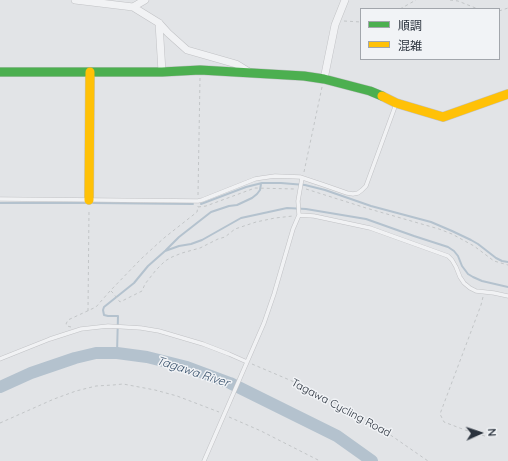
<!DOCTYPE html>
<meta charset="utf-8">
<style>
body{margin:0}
#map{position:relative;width:508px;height:461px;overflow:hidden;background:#e2e4e7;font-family:Quicksand,"Noto Sans JP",sans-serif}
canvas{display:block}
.legend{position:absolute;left:360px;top:8px;width:140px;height:52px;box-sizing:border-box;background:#f1f3f6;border:1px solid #a2a6ac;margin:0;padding:5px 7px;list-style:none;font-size:12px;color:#2b333e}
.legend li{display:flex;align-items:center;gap:8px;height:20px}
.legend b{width:20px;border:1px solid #a2a6ac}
.north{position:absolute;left:460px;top:413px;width:40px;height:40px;-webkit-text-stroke:3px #f1f3f6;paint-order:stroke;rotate:87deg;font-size:11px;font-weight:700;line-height:16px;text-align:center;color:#2b333e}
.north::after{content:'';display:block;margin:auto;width:14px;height:18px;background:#2b333e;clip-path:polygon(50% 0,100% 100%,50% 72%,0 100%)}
</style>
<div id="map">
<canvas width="508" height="461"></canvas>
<ul class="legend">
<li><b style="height:5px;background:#4caf50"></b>順調</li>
<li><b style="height:5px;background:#ffc107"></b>混雑</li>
</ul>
<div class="north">N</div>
</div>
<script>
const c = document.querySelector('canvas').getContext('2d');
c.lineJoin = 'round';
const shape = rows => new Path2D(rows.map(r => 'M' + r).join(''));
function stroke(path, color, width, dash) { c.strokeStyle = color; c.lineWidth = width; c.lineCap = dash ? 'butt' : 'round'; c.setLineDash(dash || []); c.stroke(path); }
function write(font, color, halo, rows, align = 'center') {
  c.font = font + ' Quicksand,sans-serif'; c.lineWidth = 3; c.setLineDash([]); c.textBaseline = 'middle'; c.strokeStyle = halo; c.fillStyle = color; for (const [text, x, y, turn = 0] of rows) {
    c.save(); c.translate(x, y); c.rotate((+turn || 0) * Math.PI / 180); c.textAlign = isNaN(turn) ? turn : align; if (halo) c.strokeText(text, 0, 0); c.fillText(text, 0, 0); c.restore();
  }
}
const stream = shape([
 [0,203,87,203],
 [93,203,193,204],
 [201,204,246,187,262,183,281,183,305,185,325,190,371,206,431,222,452,231,471,240,478,244,496,258,502,261,508,262],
 [166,250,179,237,211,212,229,206,237,205,252,198,257,194,260,190,261,184],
 [117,353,118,316,108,316,104,315,103,310,104,307,134,283,148,266,165,251,179,246,191,244,202,240,241,218,287,208,306,209,366,219,414,236,448,247,454,251,458,256,462,266,468,274,473,277,482,281,508,287]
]);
const river = shape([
 [0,387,31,373,75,358,96,353,117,353,147,357,187,367,230,383,337,436,372,461]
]);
const path = shape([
 [450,0,458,1,478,9],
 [400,9,416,0],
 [499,11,508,8],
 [344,21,361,22],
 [304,172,322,87],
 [306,189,366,208,439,229,452,234,474,246,494,261,508,265],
 [198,195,200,78],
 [198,207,206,206,255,188,295,189],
 [111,291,113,293,120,302,142,291,145,284,156,270,165,261,172,257,182,253,200,248,218,239,225,237,235,229,256,222,275,218,293,216],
 [483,297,481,305,440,414,444,422,465,430,488,437],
 [88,311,89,209],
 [71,327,67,326,66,324,68,320,96,307,110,291,142,258,164,238,197,212,198,206],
 [252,364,306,387,350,411,389,434,428,461],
 [229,417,261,431,320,461],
 [0,423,54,399,76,391,96,386,113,385,123,384,155,390,177,396,219,412]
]);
const lane = shape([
 [0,199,198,201,202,200,255,179,261,178,275,176,300,177,324,185,347,193,353,194,358,193,362,190,366,186,396,104],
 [299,215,314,216,370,228,448,256,452,260,456,267,460,277,464,283,470,288,476,291,494,293,508,296],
 [0,359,50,339,81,329,108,326,141,328,159,331,203,344,229,354,247,362],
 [204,461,264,323,274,294,293,229,299,215,298,201,302,178]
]);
const street = shape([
 [75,0,133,7,159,23,168,33,187,50,236,64,249,72],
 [133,7,145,0],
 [159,23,162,72],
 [324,79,335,25,345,0]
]);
const fast = shape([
 [0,72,162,72,200,70,304,76,324,79,370,91,382,96]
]);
const slow = shape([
 [382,96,396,103,443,117,508,94],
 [89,200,90,72]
]);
const streetNames = [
 ["Tagawa Cycling Road",341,408,28]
];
const waterNames = [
 ["Tagawa River",193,372,18]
];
stroke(stream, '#b4c2ce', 2);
stroke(river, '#b4c2ce', 12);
stroke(lane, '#c1c2c5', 4.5);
stroke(street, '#c1c2c5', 8);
stroke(fast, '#c1c2c5', 10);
stroke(slow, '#c1c2c5', 10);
stroke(path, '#c2c5c7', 1, [3, 3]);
stroke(lane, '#f1f2f4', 3.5);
stroke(street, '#f1f2f4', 7);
stroke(fast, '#4caf50', 9);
stroke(slow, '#ffc107', 9);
write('11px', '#2b333e', '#f1f3f6', streetNames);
write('italic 12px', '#3a536d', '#f1f3f6', waterNames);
</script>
